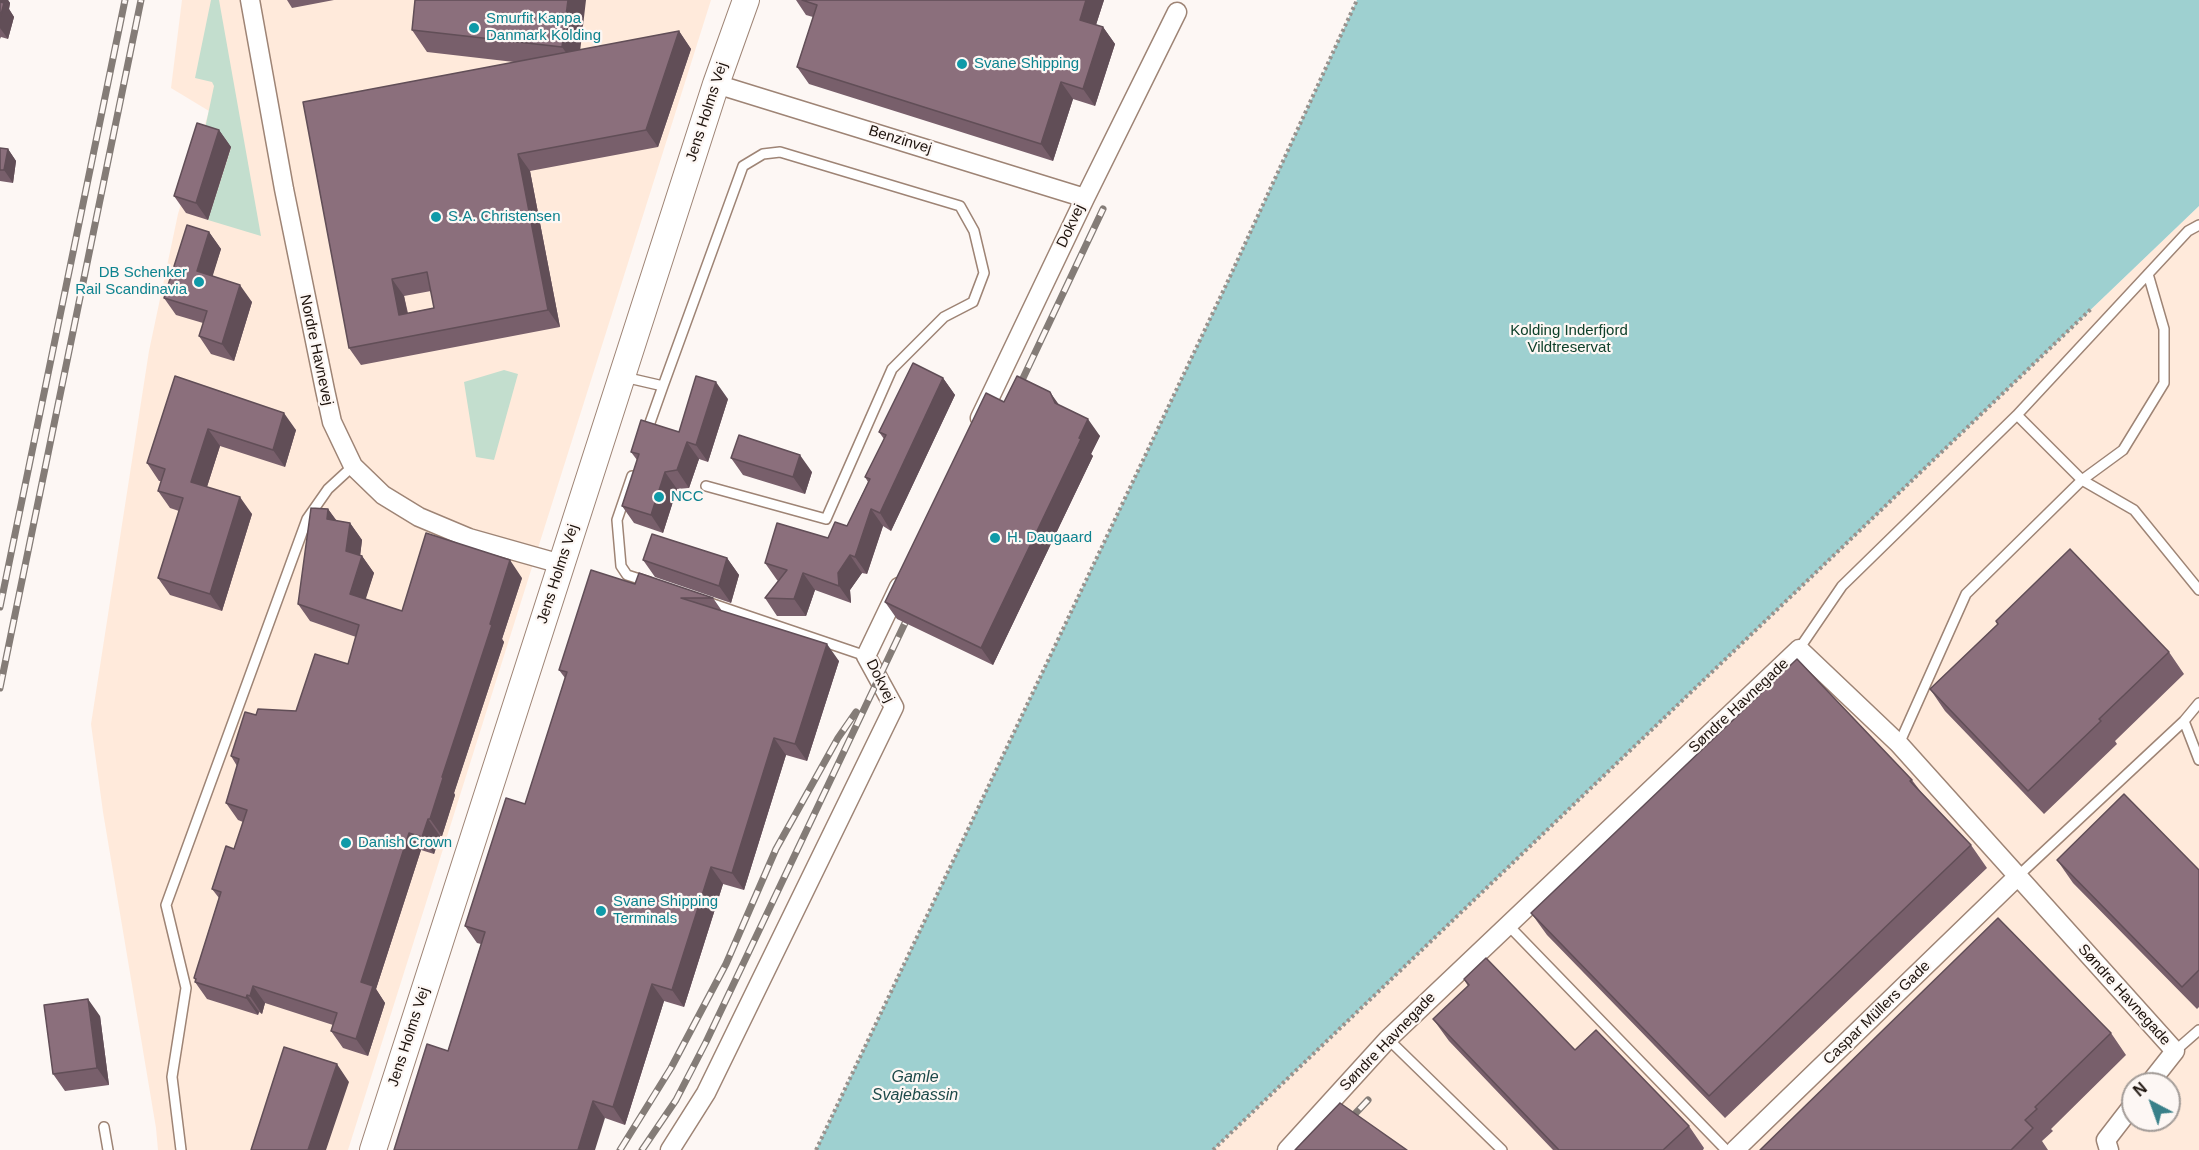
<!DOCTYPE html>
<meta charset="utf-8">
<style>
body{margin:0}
#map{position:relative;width:2199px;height:1150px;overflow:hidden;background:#fdf7f4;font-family:Helvetica,sans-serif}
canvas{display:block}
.north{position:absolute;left:2121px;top:1072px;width:60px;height:60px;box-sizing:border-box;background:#fdf7f4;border:2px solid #a39c98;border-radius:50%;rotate:319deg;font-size:16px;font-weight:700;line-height:24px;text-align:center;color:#1d130d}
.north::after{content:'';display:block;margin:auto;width:21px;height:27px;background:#398089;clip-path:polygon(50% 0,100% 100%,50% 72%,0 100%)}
</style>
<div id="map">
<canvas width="2199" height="1150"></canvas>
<div class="north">N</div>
</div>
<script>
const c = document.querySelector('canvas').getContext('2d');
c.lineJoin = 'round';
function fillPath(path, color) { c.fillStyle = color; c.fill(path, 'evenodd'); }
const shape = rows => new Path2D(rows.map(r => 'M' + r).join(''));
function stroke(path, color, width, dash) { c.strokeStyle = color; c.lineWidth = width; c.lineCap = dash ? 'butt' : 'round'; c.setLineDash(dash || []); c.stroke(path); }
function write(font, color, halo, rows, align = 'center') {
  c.font = font + ' Helvetica,sans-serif'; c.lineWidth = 4.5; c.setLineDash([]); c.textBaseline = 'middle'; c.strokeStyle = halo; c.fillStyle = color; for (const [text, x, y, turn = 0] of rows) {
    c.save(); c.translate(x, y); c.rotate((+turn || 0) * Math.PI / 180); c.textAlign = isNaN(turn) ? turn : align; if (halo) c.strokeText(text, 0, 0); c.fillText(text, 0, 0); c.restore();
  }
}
const industrial = shape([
 [182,0,711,0,348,1150,158,1150,156,1128,103,812,91,724,149,351,178,214,209,111,171,88],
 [2199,206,2199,1150,1213,1150,2128,274],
 [2133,1084,2169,1084,2169,1120,2133,1120]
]);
const green = shape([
 [211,0,219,0,261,236,208,220,231,148,203,138,214,86,212,82,195,78],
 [504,370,518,374,494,460,476,457,464,382]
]);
const water = shape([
 [1357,0,2199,0,2199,206,1213,1150,816,1150,1227,283]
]);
const path = shape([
 [816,1150,1227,283,1357,0],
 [1213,1150,2092,308]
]);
const lane = shape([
 [2148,274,2164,329,2164,383,2123,450,2082,480,2134,510,2199,590],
 [624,377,663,386,646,434],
 [663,386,743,166,763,154,780,152,960,206,974,231,984,273,973,302,944,317,892,369,826,519,706,486],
 [2017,415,2188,231,2199,225],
 [632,476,617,520,621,566,627,575,649,582],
 [707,602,866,656],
 [1799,649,1842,586,2017,415,2082,480,1966,594,1899,744],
 [2184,721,2199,760],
 [2018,876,2184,721,2199,703],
 [1507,924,1726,1150],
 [1388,1039,1502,1150],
 [2175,1051,2199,1030],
 [104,1127,108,1150],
 [181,1150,172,1077,186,988,166,905,307,519,328,489,353,466]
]);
const street = shape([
 [250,0,284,189,325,390,332,422,353,466,383,495,419,517,469,538,561,564],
 [716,84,1085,198],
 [980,418,1085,198,1177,12],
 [670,1150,706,1093,894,707,866,656,899,587],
 [1287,1150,1388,1039,1799,649,1899,744,2175,1051,2149,1084],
 [1735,1150,2018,876],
 [2109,1150,2106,1140,2133,1105]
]);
const secondary = shape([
 [373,1150,716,84,746,0]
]);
const rail = shape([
 [1016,393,1103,209],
 [0,607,125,0],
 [0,688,141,0],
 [620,1150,671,1068,726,964,776,849,838,738,856,712],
 [642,1150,676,1100,706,1042,905,623],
 [1321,1150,1368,1100]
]);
const wall = shape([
 [0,0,8,0,10,3,9,9,14,17,8,39,1,37,0,39],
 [287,0,334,0,292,8],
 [415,0,580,50,679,31,691,49,658,147,530,171,560,327,361,365,349,348,514,62,427,52,412,30],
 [431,291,434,308,408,313,404,296],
 [796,0,1104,0,1096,25,1103,27,1115,44,1095,106,1073,99,1053,161,809,84,797,67,813,17,806,15],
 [219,130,231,147,208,220,186,213,174,196],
 [0,148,8,149,16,161,13,183,0,181],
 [209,232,221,249,212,276,252,302,234,361,211,354,199,336,203,323,176,315,164,298],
 [175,376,296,430,285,467,220,446,207,487,252,514,222,611,170,595,158,578,179,511,170,508,158,491,161,481,159,481,147,463],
 [943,378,955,395,891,531,883,526,867,574,862,573,850,590,851,603,815,590,806,616,777,616,765,598,778,581,777,580,765,563,828,538,847,526,868,482,865,477,884,439,879,432],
 [728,399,708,462,699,459,689,488,677,489,663,533,634,523,622,506,637,460,631,452,679,432],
 [1004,402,1060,406,1100,436,1091,454,1093,456,993,665,897,619,885,602],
 [731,458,812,472,805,494,743,475],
 [328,509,337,521,350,523,362,540,360,555,362,556,374,573,365,599,402,611,522,578,502,639,504,642,454,793,455,795,442,836,440,836,434,854,421,850,376,989,385,1003,368,1056,343,1048,331,1031,333,1025,265,1003,262,1014,259,1012,258,1015,207,999,195,982,196,981,194,978,219,898,212,889,234,849,243,822,238,820,226,803,237,766,231,756,256,715,296,711,348,664,356,637,310,621,298,604],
 [727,558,739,575,731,603,655,577,643,560],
 [635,584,713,598,722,611,839,661,807,761,786,755,744,890,723,884,684,1007,664,1001,625,1125,605,1118,448,1051,481,944,477,943,465,926,525,804,565,678,559,670],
 [1996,621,2169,652,2184,674,2115,741,2117,744,2044,814,1945,711,1930,689,1998,624],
 [1912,780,1921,792,1971,845,1987,868,1725,1118,1547,935,1531,913],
 [2057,860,2199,870,2199,1007,2197,1009,2073,883],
 [1464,979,1575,1050,1689,1126,1704,1148,1703,1150,1553,1150,1449,1041,1433,1019,1468,986],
 [100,1016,109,1085,65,1091,53,1074],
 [2111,1033,2126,1055,2051,1129,2053,1131,2042,1141,2048,1150,1760,1150]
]);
const shadedWall = shape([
 [0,0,8,0,10,3,9,9,14,17,8,39,0,28],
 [568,0,586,0,578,69,562,47],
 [1086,0,1104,0,1092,37,1080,20],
 [1103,27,1115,44,1095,106,1083,89],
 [679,31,691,49,658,147,646,130],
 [1061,82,1073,99,1053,161,1041,144],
 [219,130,231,147,208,220,196,203],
 [8,149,16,161,13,183,4,170],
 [518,154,530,171,560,327,548,310],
 [209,232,221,249,209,288,197,271],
 [392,279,404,296,411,332,399,315],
 [240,285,252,302,234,361,222,344],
 [943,378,955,395,891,531,880,513],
 [716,382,728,399,708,462,696,445],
 [1050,392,1062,409,1055,403],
 [284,413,296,430,285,467,273,450],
 [1088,419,1100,436,1091,454,1093,456,993,665,981,648],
 [208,429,220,446,203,499,191,482],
 [687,442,699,459,689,488,677,470],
 [800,455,812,472,805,494,793,477],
 [665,472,677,489,663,533,651,515],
 [240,497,252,514,222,611,210,594],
 [328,509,340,526,327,519],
 [871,509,883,526,867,574,855,557],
 [350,523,362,540,359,566,362,556,374,573,362,611,350,594,346,551],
 [850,555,862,573,850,590,851,603,839,586,838,573],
 [727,558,739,575,731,603,719,586],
 [510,560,522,578,502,639,504,642,454,793,455,795,442,836,430,819,442,777],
 [803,573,815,590,806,616,794,599],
 [827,644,839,661,807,761,795,744],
 [774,738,786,755,744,890,732,873],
 [428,819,440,836,434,854,422,837],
 [409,833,421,850,376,989,385,1003,368,1056,356,1039,361,982],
 [711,867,723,884,684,1007,672,990],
 [652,984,664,1001,625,1125,613,1107],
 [253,986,265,1003,262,1014,250,996],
 [247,995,259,1012,258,1015,246,998],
 [88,999,100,1016,109,1085,97,1068],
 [337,1064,349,1082,326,1150,308,1150],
 [593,1101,605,1118,595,1150,578,1150]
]);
const building = shape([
 [415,0,568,0,562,47,412,30,415,0],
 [802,0,1086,0,1080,20,1103,27,1083,89,1061,82,1041,144,797,67,817,5,802,0],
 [0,2,4,3,0,18,0,2],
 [679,31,646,130,518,154,548,310,349,348,303,102,679,31],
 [427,272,434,308,399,315,392,279,427,272],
 [197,123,219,130,196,203,174,196,197,123],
 [0,148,8,149,4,170,0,170,0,148],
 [187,225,209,232,197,271,240,285,222,344,199,336,207,311,164,298,187,225],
 [913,363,943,378,880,513,871,509,855,557,850,555,838,573,839,586,803,573,794,599,765,598,787,570,765,563,777,523,828,538,835,522,847,526,870,479,865,477,886,435,879,432,913,363],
 [175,376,284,413,273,450,208,429,191,482,240,497,210,594,158,578,183,498,158,491,165,469,147,463,175,376],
 [696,376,716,382,696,445,687,442,677,470,665,472,651,515,622,506,639,454,631,452,641,420,679,432,696,376],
 [1017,376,1050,392,1055,403,1088,419,1079,438,1081,439,981,648,885,602,986,393,1004,402,1017,376],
 [739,435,800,455,793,477,731,458,739,435],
 [311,508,328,509,327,519,350,523,346,551,362,556,350,594,402,611,426,533,510,560,490,624,492,625,442,777,443,778,430,819,428,819,422,837,409,833,361,982,373,986,356,1039,331,1031,337,1013,253,986,250,996,247,995,246,998,195,982,196,979,194,978,221,892,212,889,226,846,234,849,247,810,226,803,239,759,231,756,245,712,256,715,258,709,296,711,315,654,348,664,359,625,298,604,311,508],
 [652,534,727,558,719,586,643,560,652,534],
 [2070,549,2169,652,2099,719,2101,721,2028,791,1930,689,1998,624,1996,621,2070,549],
 [591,570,635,584,639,573,713,598,681,598,827,644,795,744,774,738,732,873,711,867,672,990,652,984,613,1107,593,1101,578,1150,394,1150,427,1044,448,1051,485,932,465,926,506,798,525,804,567,672,559,670,591,570],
 [1797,659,1912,780,1910,781,1971,845,1709,1096,1531,913,1797,659],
 [2124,794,2199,870,2199,970,2182,987,2057,860,2124,794],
 [1998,918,2111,1033,2035,1107,2037,1109,2025,1120,2033,1128,2011,1150,1760,1150,1998,918],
 [1486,958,1575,1050,1596,1030,1689,1126,1663,1150,1559,1150,1433,1019,1469,985,1464,979,1486,958],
 [88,999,97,1068,53,1074,44,1005,88,999],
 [284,1047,337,1064,308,1150,251,1150,284,1047],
 [1340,1103,1407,1150,1295,1150,1340,1103]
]);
const markers = [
 [474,28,6,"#0f9aa8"],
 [962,64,6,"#0f9aa8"],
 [436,217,6,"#0f9aa8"],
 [199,282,6,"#0f9aa8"],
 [659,497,6,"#0f9aa8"],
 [995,538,6,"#0f9aa8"],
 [346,843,6,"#0f9aa8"],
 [601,911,6,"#0f9aa8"]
];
const cultureNames = [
 ["Smurfit Kappa",486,19],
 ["Danmark Kolding",486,36],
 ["Svane Shipping",974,64],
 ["S.A. Christensen",448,217],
 ["DB Schenker",187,273,"right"],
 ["Rail Scandinavia",187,290,"right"],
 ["NCC",671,497],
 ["H. Daugaard",1007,538],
 ["Danish Crown",358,843],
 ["Svane Shipping",613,902],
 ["Terminals",613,919]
];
const streetNames = [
 ["Jens Holms Vej",707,112,-72],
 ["Benzinvej",900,140,17],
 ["Dokvej",1071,226,-65],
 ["Nordre Havnevej",316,350,78],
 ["Jens Holms Vej",558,574,-72],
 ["Dokvej",880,681,64],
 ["Søndre Havnegade",1739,706,-43],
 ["Søndre Havnegade",2124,995,48],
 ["Caspar Müllers Gade",1877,1013,-44],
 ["Jens Holms Vej",409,1037,-72],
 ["Søndre Havnegade",1388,1042,-46]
];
const parkNames = [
 ["Kolding Inderfjord",1569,331],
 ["Vildtreservat",1569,348]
];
const waterNames = [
 ["Gamle",915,1078],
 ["Svajebassin",915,1096]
];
fillPath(industrial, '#ffeadb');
fillPath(green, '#c3dece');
fillPath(water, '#9ed0d0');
stroke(lane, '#9e8475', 12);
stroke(street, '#9e8475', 21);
stroke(secondary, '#9e8475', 28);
stroke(path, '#99928d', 4, [3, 3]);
stroke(lane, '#fff', 9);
stroke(street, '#fff', 18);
stroke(secondary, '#fff', 26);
stroke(rail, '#847c77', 7);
stroke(rail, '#fdf7f4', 4.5, [14]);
fillPath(wall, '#785f6b');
fillPath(shadedWall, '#614e57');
fillPath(building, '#8b6f7c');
stroke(building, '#614e57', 1.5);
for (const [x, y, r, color] of markers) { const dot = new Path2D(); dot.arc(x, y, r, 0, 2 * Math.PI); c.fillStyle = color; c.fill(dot); stroke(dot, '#fdf7f4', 2); }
write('15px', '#0d838f', '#fdf7f4', cultureNames, 'left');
write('15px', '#1d130d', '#fdf7f4', streetNames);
write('15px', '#0e402a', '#fdf7f4', parkNames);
write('italic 16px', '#1c4949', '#fdf7f4', waterNames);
</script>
